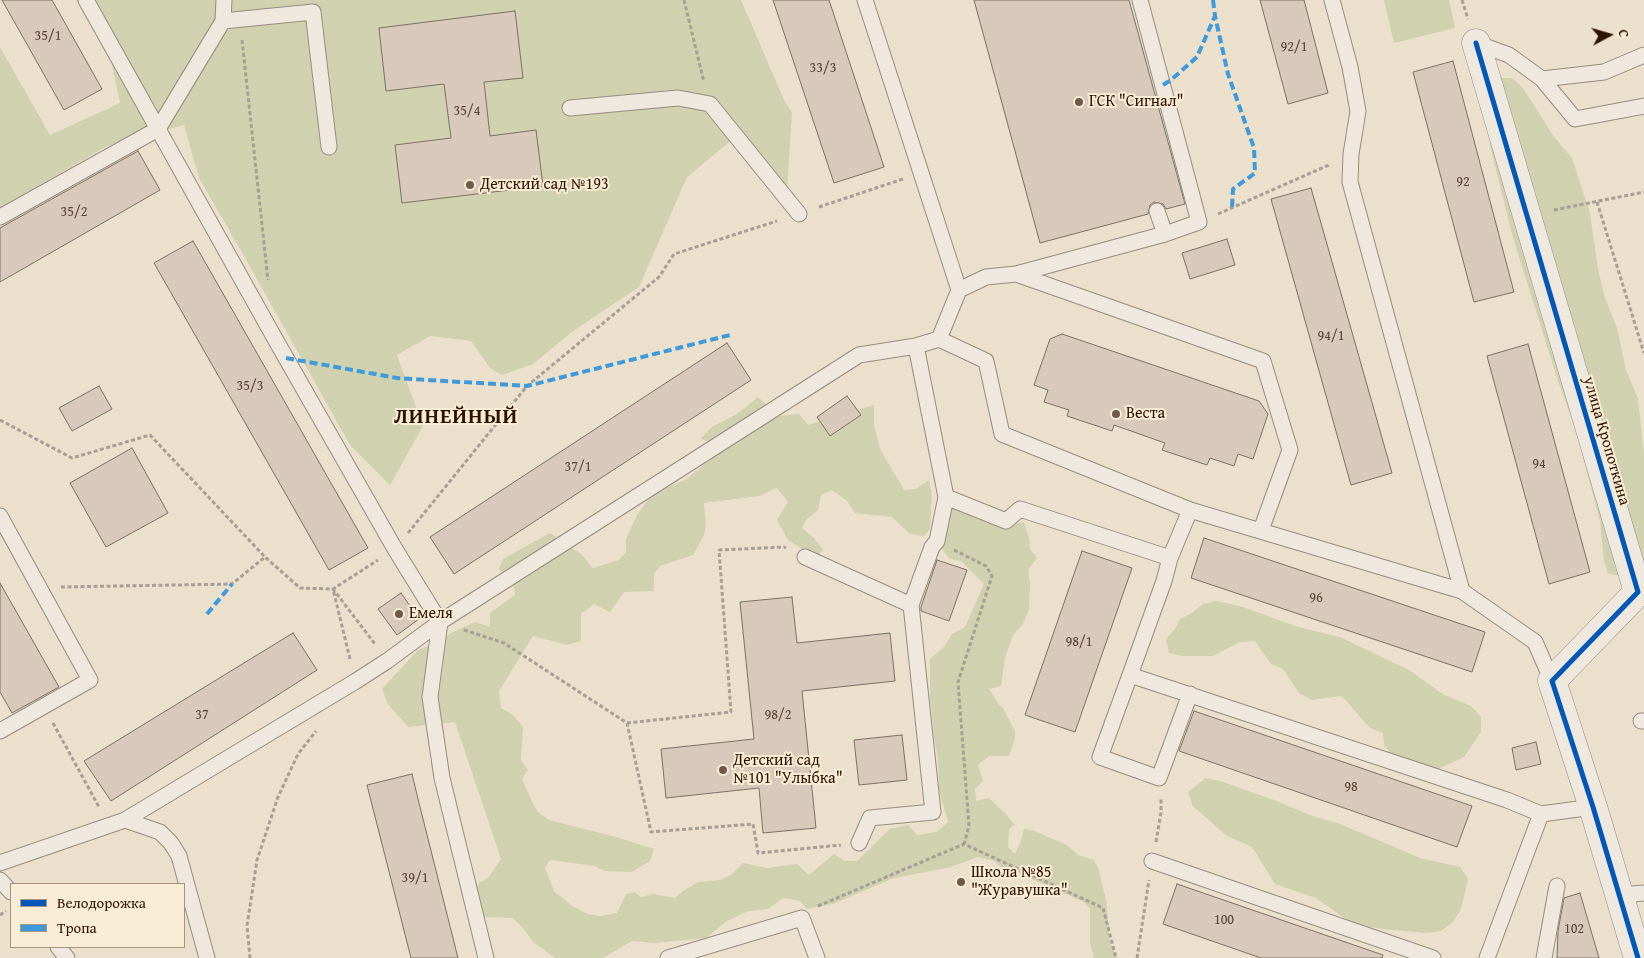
<!DOCTYPE html>
<meta charset="utf-8">
<style>
body{margin:0}
#map{position:relative;width:1644px;height:958px;overflow:hidden;background:#ebe0cc;font-family:"Gentium Book Plus",serif}
canvas{display:block}
.legend{position:absolute;left:10px;top:883px;width:175px;height:65px;box-sizing:border-box;background:#faedd5;border:1px solid #a89580;margin:0;padding:6px 9px;list-style:none;font-size:15px;color:#2e1200}
.legend li{display:flex;align-items:center;gap:10px;height:25px}
.legend b{width:25px;border:1px solid #a89580}
.north{position:absolute;left:1584px;top:10px;width:50px;height:50px;-webkit-text-stroke:4px #faedd5;paint-order:stroke;rotate:84deg;font-size:14px;font-weight:700;line-height:20px;text-align:center;color:#2e1200}
.north::after{content:'';display:block;margin:auto;width:18px;height:22px;background:#2e1200;clip-path:polygon(50% 0,100% 100%,50% 72%,0 100%)}
</style>
<div id="map">
<canvas width="1644" height="958"></canvas>
<ul class="legend">
<li><b style="height:6px;background:#0057b8"></b>Велодорожка</li>
<li><b style="height:6px;background:#3d9adc"></b>Тропа</li>
</ul>
<div class="north">С</div>
</div>
<script>
const c = document.querySelector('canvas').getContext('2d');
c.lineJoin = 'round';
function fillPath(path, color) { c.fillStyle = color; c.fill(path, 'evenodd'); }
const shape = rows => new Path2D(rows.map(r => 'M' + r).join(''));
function stroke(path, color, width, dash) { c.strokeStyle = color; c.lineWidth = width; c.lineCap = dash ? 'butt' : 'round'; c.setLineDash(dash || []); c.stroke(path); }
function write(font, color, halo, rows, align = 'center') {
  c.font = font + ' "Gentium Book Plus",serif'; c.lineWidth = 4; c.setLineDash([]); c.textBaseline = 'middle'; c.strokeStyle = halo; c.fillStyle = color; for (const [text, x, y, turn = 0] of rows) {
    c.save(); c.translate(x, y); c.rotate((+turn || 0) * Math.PI / 180); c.textAlign = isNaN(turn) ? turn : align; if (halo) c.strokeText(text, 0, 0); c.fillText(text, 0, 0); c.restore();
  }
}
const green = shape([
 [76,0,741,0,784,100,792,113,787,190,739,134,687,177,639,287,573,331,533,364,502,375,490,368,471,341,430,336,397,355,423,426,390,485,350,445,240,249,199,178,184,125,107,146,0,208,0,47,50,135,120,103,111,60],
 [1384,0,1449,0,1455,28,1394,43],
 [1498,78,1512,78,1523,88,1554,137,1572,158,1590,213,1598,270,1605,298,1617,328,1626,370,1638,399,1644,455,1644,568,1623,576,1608,574,1604,561,1600,521,1575,427,1560,387,1513,238,1490,145,1487,104],
 [758,397,778,416,799,414,808,425,874,405,874,425,880,449,904,490,916,489,929,480,932,496,930,529,924,536,910,534,892,517,855,513,847,501,832,490,821,495,818,510,806,520,802,528,814,538,823,550,816,558,788,540,777,520,788,502,777,488,759,496,704,503,706,526,704,535,693,555,660,566,654,574,654,591,624,592,610,612,594,604,581,614,581,641,567,645,533,636,499,691,501,708,513,715,523,727,521,760,528,770,522,779,534,806,539,813,549,820,616,837,654,849,650,861,632,872,604,871,595,866,550,860,545,868,554,891,572,906,588,914,600,916,617,913,626,894,635,892,641,897,653,894,675,898,683,891,698,882,720,880,731,875,743,863,767,868,797,864,809,875,834,854,845,861,857,861,890,829,908,825,917,835,936,832,948,822,939,790,938,760,934,737,930,696,930,659,944,647,952,634,965,627,984,584,961,561,950,559,941,548,947,513,954,506,1013,524,1024,522,1029,538,1030,549,1037,558,1028,570,1030,582,1029,610,1023,624,1013,635,1005,658,1001,686,989,689,999,705,1003,708,1015,731,1015,739,1009,756,989,756,978,765,983,781,975,789,976,801,989,798,1004,812,1015,825,1009,829,1008,847,1015,854,1021,841,1024,829,1032,830,1067,845,1078,855,1094,860,1098,868,1106,899,1110,942,1117,958,1094,958,1090,943,1090,908,1082,901,1013,871,1003,869,994,861,978,857,951,867,894,878,833,904,807,909,800,901,783,898,768,909,748,911,727,921,706,938,655,943,632,941,603,958,555,958,533,942,523,928,513,918,484,917,474,893,479,883,488,878,501,859,455,722,408,727,388,704,382,689,418,650,439,642,451,633,475,622,490,627,490,613,515,595,514,587,499,569,503,559,550,533,581,554,593,568,619,560,626,552,626,539,637,515,653,493,687,479,721,450,701,438,712,427,737,414],
 [1216,601,1243,607,1298,627,1340,637,1409,670,1444,695,1471,706,1481,717,1481,732,1464,757,1436,770,1394,757,1384,745,1383,733,1370,728,1342,696,1311,700,1299,693,1283,669,1271,664,1255,641,1240,642,1213,656,1183,656,1169,653,1166,639,1175,629,1180,619,1192,613,1203,604],
 [1206,778,1220,781,1274,800,1312,816,1340,824,1420,858,1460,867,1468,879,1461,909,1453,922,1441,931,1426,933,1382,929,1353,924,1316,898,1275,884,1252,847,1227,836,1193,806,1188,792]
]);
const building = shape([
 [2,0,52,0,102,89,64,110,2,0],
 [773,0,829,0,884,167,834,183,773,0],
 [974,0,1129,0,1185,204,1166,209,1163,204,1154,202,1150,205,1148,214,1040,243,974,0],
 [1260,0,1304,0,1328,93,1288,104,1260,0],
 [515,11,523,78,484,82,490,136,536,130,543,186,402,203,395,145,451,138,444,84,386,91,379,28,515,11],
 [1453,61,1514,292,1474,302,1413,72,1453,61],
 [138,151,160,190,0,282,0,228,138,151],
 [1311,188,1392,473,1351,485,1271,199,1311,188],
 [1227,239,1235,265,1190,279,1182,253,1227,239],
 [193,241,368,548,329,570,154,263,193,241],
 [1062,334,1259,401,1268,414,1253,459,1238,454,1234,466,1210,458,1207,465,1162,450,1165,443,1114,425,1112,431,1067,416,1069,410,1044,402,1048,390,1034,385,1050,339,1062,334],
 [727,343,751,380,454,574,430,537,727,343],
 [1528,344,1590,572,1549,584,1487,356,1528,344],
 [99,386,112,409,72,431,59,408,99,386],
 [847,396,861,415,830,436,817,417,847,396],
 [132,448,168,513,106,547,70,483,132,448],
 [1204,538,1485,632,1472,672,1191,578,1204,538],
 [1082,551,1132,568,1075,732,1025,715,1082,551],
 [937,560,967,570,949,621,921,611,921,607,937,560],
 [0,583,59,687,12,713,0,692,0,583],
 [401,593,419,619,397,635,378,609,401,593],
 [792,597,797,643,890,633,895,681,802,691,816,828,763,833,759,788,666,798,661,749,754,739,740,602,792,597],
 [293,633,317,670,111,801,84,761,293,633],
 [1194,711,1472,806,1457,847,1179,751,1194,711],
 [902,735,907,780,859,785,854,740,902,735],
 [1536,742,1541,764,1516,770,1512,748,1536,742],
 [412,774,418,799,458,958,411,958,367,785,412,774],
 [1177,884,1383,955,1382,958,1261,958,1163,924,1177,884],
 [1580,893,1599,958,1557,958,1558,931,1564,898,1580,893]
]);
const path = shape([
 [684,0,704,82],
 [1462,0,1468,19],
 [242,40,268,280],
 [1597,202,1644,353],
 [819,207,903,179],
 [1554,210,1644,192],
 [1218,214,1331,164],
 [0,420,72,458,150,435,265,557],
 [408,533,527,386,659,277,674,254,777,221],
 [954,550,986,566,992,576,958,682,969,826,964,844],
 [61,587,232,584,265,557,300,588,333,589,378,560],
 [464,630,504,643,627,723,651,832,753,824,758,853,841,845],
 [350,659,333,589,375,644],
 [53,723,99,807],
 [627,723,731,712,719,550,784,547,786,548],
 [1156,842,1161,812,1161,799],
 [818,906,964,844,1103,908,1116,958],
 [0,915,6,911],
 [250,958,247,926,257,860,278,797,298,754,316,731],
 [1137,958,1149,880]
]);
const lane = shape([
 [86,0,274,337,395,549,440,622,430,697,442,778,486,958],
 [865,0,959,290,986,277,1016,274,1165,234,1199,222,1140,0],
 [1332,0,1350,67,1358,111,1351,154,1350,182,1462,591],
 [223,21,313,12,329,147],
 [1476,43,1509,55,1542,79,1575,119,1644,106],
 [1542,79,1604,72,1644,55],
 [570,108,678,98,710,104,799,214],
 [1157,211,1165,234],
 [0,217,158,129,223,21,224,0],
 [1016,274,1263,361,1290,450,1261,530],
 [939,339,959,290],
 [946,497,1006,521,1020,509,1170,558],
 [1190,510,1170,558,1164,581,1130,675,1507,800,1541,814],
 [0,516,90,680,0,731],
 [805,557,911,605,932,547,937,541,946,497,916,346],
 [1130,675,1100,757,1159,778,1190,694],
 [1641,721,1644,721],
 [125,820,356,681,387,661,440,622,859,355,916,346,939,339,986,361,1002,434,1190,510,1462,591,1535,642,1552,681],
 [859,843,870,818,933,812,911,605],
 [1152,861,1433,958],
 [0,863,125,820,160,832,171,843,179,856,207,958],
 [0,880,11,892],
 [1620,895,1644,893],
 [58,947,67,958],
 [668,958,802,918,817,958],
 [1487,958,1541,814,1593,807],
 [1544,958,1557,886]
]);
const street = shape([
 [1476,43,1638,592,1552,681,1593,807,1638,958]
]);
const quiet = shape([
 [1213,0,1215,16,1228,74,1254,148,1255,173,1233,189,1232,208],
 [1163,85,1171,80,1197,57,1215,16],
 [286,358,397,378,527,386,730,335],
 [207,614,232,584]
]);
const cycleway = shape([
 [1476,43,1638,592,1552,681,1593,807,1638,958]
]);
const markers = [
 [1079,102,5,"#705a47"],
 [470,185,5,"#705a47"],
 [1116,414,5,"#705a47"],
 [399,614,5,"#705a47"],
 [723,770,5,"#705a47"],
 [961,882,5,"#705a47"]
];
const numberNames = [
 ["35/1",48,36],
 ["92/1",1294,47],
 ["33/3",823,68],
 ["35/4",467,111],
 ["92",1463,182],
 ["35/2",74,212],
 ["94/1",1331,336],
 ["35/3",250,386],
 ["94",1539,464],
 ["37/1",578,467],
 ["96",1316,598],
 ["98/1",1079,642],
 ["37",202,715],
 ["98/2",778,715],
 ["98",1351,787],
 ["39/1",415,878],
 ["100",1224,920],
 ["102",1574,929]
];
const poiNames = [
 ["ГСК \"Сигнал\"",1089,102],
 ["Детский сад №193",480,185],
 ["Веста",1126,414],
 ["Емеля",409,614],
 ["Детский сад",733,761],
 ["№101 \"Улыбка\"",733,779],
 ["Школа №85",971,873],
 ["\"Журавушка\"",971,891]
];
const streetNames = [
 ["улица Кропоткина",1606,441,74]
];
const districtNames = [
 ["ЛИНЕЙНЫЙ",456,418]
];
fillPath(green, '#d0d1ae');
fillPath(building, '#d9c9ba');
stroke(building, '#7b7064', 1);
stroke(lane, '#968c7f', 17);
stroke(street, '#968c7f', 29);
stroke(path, '#a79f96', 3, [4, 2.5]);
stroke(lane, '#eee8de', 15);
stroke(street, '#eee8de', 28);
stroke(quiet, '#3d9adc', 4, [8, 4]);
stroke(cycleway, '#0057b8', 5);
for (const [x, y, r, color] of markers) { const dot = new Path2D(); dot.arc(x, y, r, 0, 2 * Math.PI); c.fillStyle = color; c.fill(dot); stroke(dot, '#faedd5', 2); }
write('14px', '#5a4130', null, numberNames);
write('16px', '#2e1200', '#faedd5', poiNames, 'left');
write('16px', '#2e1200', '#faedd5', streetNames);
c.letterSpacing = '1px';
write('bold 21px', '#2e1200', '#faedd5', districtNames);
c.letterSpacing = '0px';
</script>
